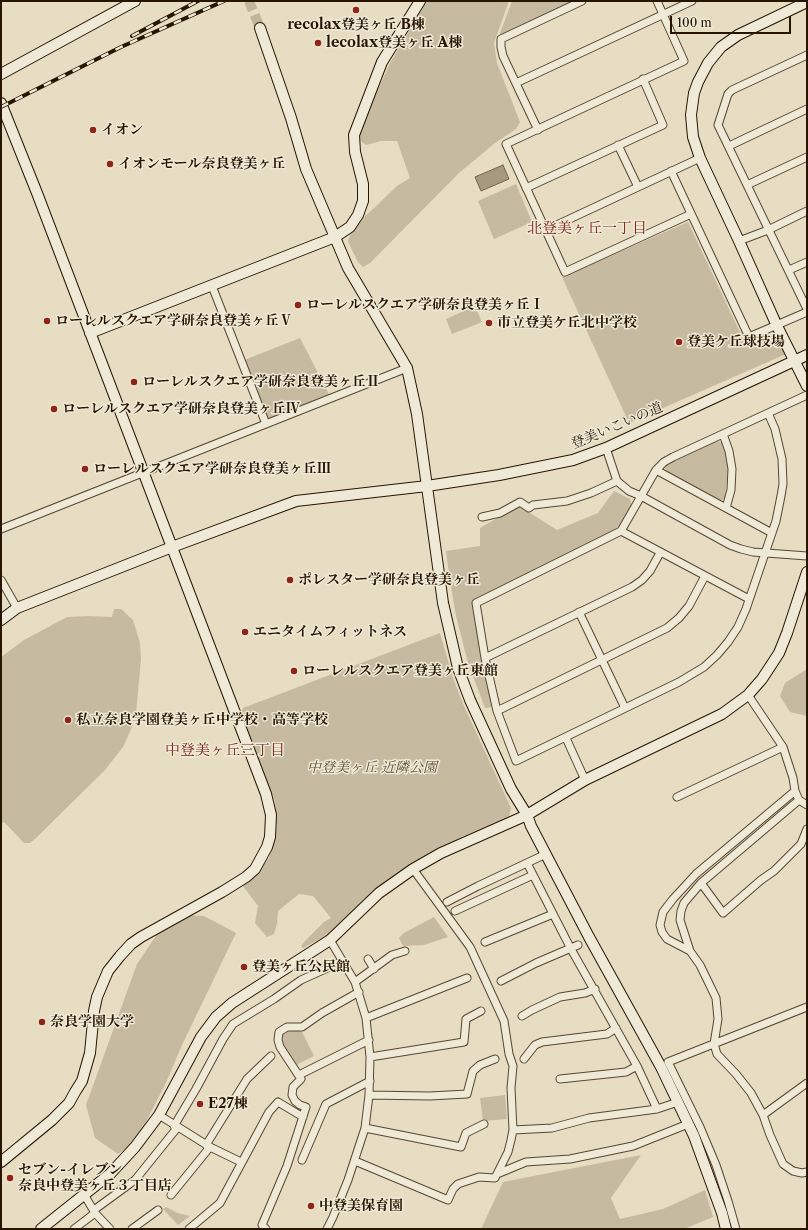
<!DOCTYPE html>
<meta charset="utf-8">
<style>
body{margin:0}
#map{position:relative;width:808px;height:1230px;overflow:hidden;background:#e7ddc2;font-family:"Libre Caslon Text",serif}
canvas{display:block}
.frame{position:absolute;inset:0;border:2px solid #271500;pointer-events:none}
.scale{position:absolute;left:670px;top:16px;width:121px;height:18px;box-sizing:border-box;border:2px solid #271500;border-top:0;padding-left:5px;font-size:12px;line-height:14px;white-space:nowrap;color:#271500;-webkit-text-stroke:3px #efe9d7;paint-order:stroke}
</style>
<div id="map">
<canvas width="808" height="1230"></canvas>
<div class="frame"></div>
<div class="scale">100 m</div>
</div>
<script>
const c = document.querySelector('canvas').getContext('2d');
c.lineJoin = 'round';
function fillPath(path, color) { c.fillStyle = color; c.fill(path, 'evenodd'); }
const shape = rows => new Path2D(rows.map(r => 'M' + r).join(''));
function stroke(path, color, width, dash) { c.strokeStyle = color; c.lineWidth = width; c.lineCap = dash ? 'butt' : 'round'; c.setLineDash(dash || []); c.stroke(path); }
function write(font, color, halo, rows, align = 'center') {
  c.font = font + ' "Libre Caslon Text","Noto Serif JP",serif'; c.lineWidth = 3; c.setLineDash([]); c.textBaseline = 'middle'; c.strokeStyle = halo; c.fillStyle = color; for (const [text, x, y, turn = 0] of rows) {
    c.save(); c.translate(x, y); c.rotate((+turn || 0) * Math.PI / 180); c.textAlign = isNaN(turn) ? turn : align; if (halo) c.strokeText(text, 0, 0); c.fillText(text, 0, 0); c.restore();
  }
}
const green = shape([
 [427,1,509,1,494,43,497,63,520,122,516,129,495,143,459,173,370,263,363,267,358,262,352,250,348,241,350,235,356,229,366,215,373,209,397,186,410,178,397,141,381,141,366,145,358,139,362,125,390,63],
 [512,1,573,1,499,36],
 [516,184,532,222,494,239,478,201],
 [688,222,746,345,776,334,786,354,629,423,562,277],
 [475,306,482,322,452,334,446,319],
 [300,338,331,398,266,424,242,361],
 [717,441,723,443,725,452,728,471,725,498,720,501,666,472,665,466,672,462],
 [614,491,630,499,632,505,620,524,613,532,472,601,492,707,485,708,468,663,456,616,450,581,446,551,480,546,480,528,519,506,557,530,598,513],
 [114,609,121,609,133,620,140,643,141,659,136,713,132,727,123,747,105,770,36,838,30,843,24,843,4,822,1,824,1,657,24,640,67,617,88,616,112,617],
 [440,633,453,678,464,706,511,808,509,817,464,836,421,858,369,895,326,936,303,948,301,946,305,941,324,922,331,918,313,896,299,894,278,911,277,924,274,934,267,937,255,923,258,906,243,886,257,874,269,858,274,839,276,817,275,802,240,715,243,708],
 [807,669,807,716,790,712,780,696,785,683],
 [187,915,204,916,236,933,182,1045,165,1085,135,1143,118,1154,95,1138,86,1105,137,964,160,930],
 [434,917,448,937,424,945,403,946,399,938,404,933],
 [294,1029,302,1032,314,1056,294,1066,282,1046,282,1040,283,1034],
 [505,1095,507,1119,483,1121,480,1098],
 [641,1155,611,1198,620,1219,663,1209,705,1190,713,1217,684,1229,481,1229,503,1182],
 [166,1207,178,1213,190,1216,178,1225,163,1209]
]);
const water = shape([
 [503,165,509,179,481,191,475,177,503,165]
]);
const secondaryTunnel = shape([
 [249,1,260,28]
]);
const street = shape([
 [657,1,684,61,506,144,565,272,691,214],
 [807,55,732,90,728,94,718,125,807,309],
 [516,83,692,1],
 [538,130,503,56,501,47,501,39,582,1],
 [618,145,638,187],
 [729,146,807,109],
 [671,171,749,337,807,312],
 [747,185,807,157],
 [526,188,663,125,643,79],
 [546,230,700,158],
 [739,241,768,230,807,211],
 [789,270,807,262],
 [212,286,266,424],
 [768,413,775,429,782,459,783,484,781,496,776,521,746,609,738,627,728,642,717,655,704,667,679,682,516,761,497,711,485,658,476,603,621,531,656,470,664,462,673,457,807,395],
 [723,434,729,451,732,469,731,490,726,508],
 [606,448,617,481,629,491,641,496,730,545,741,549,753,552,807,556],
 [656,470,772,533],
 [482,517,500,513,520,502,529,508,533,505,567,501,591,493,617,481],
 [1,529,407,368],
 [621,531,749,599],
 [1,580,17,608],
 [579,612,625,708],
 [485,658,632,587,642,580,650,571,660,553],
 [748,695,783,747,793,778,795,791,799,800,807,805],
 [497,711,667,628,679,618,689,606,705,576],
 [566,738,585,780],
 [795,791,696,874,673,899,663,912,660,925,662,932,667,939,690,951,700,965,716,998,718,1019,714,1044,717,1054,736,1074,751,1093,763,1115,770,1135,783,1164,793,1171,802,1173,807,1172],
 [677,797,783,747],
 [527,863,571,949,637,1066,657,1109],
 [701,883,723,913,761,880,774,871,801,844,807,829],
 [447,902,478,886,546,854],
 [455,911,533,875],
 [485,942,553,914],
 [690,951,680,920,681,911,684,903,701,883,799,800],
 [368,959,374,969],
 [501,981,536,963,578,945],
 [355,982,392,955,405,951],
 [522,1016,532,1010,560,997,585,993,595,989],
 [366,1018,467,978],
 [370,1057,464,1042,466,1019,481,1011],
 [524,1059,535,1045,542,1042,607,1034,616,1028],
 [299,1075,369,1040],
 [560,1079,626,1072,637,1066],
 [369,1095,430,1096,467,1094,473,1071,480,1065,495,1059],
 [159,1115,210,1147,241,1162],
 [763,1115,807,1083],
 [174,1126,196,1089,223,1039,233,1024,274,999,301,980,343,961],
 [365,1128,461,1147,466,1133,484,1124],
 [513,1130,552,1128,589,1118,657,1109,678,1102],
 [206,1145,247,1079,271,1056],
 [302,1160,326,1104,370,1081],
 [355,1161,448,1200,453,1189,458,1184,479,1177,495,1178,508,1152,511,1140,513,1130,511,1088,513,1066,509,1054,504,1021,470,947,413,869],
 [497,1174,526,1162,570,1159,633,1146,688,1124],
 [171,1195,210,1147],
 [85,1196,95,1213,110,1229],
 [94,1210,135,1180,177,1128],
 [74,1229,95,1213],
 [132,1229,158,1210],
 [189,1229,220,1203,269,1112,278,1102,303,1117],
 [266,1229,262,1225,287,1166,306,1107,300,1105,295,1101,292,1095,293,1087,301,1079,280,1047,278,1040,279,1032,287,1027,302,1027,322,1013,359,992],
 [327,1229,333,1217,348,1180,365,1128,369,1095,370,1057,366,1018,355,982,330,940],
 [736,1229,728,1201,716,1165,700,1127,668,1062,807,1007]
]);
const secondary = shape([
 [807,2,738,35,721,47,708,63,698,82,694,93,691,115,693,137,700,158,739,241,777,326,807,386],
 [260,28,291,118,306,169,348,268,407,368,417,414,443,603,458,668,470,700,511,789,527,815,531,826,589,937,661,1067,694,1136,722,1213,726,1229],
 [1,74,135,1],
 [1,103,37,193,266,794,271,815,270,837,267,847,255,869,246,877,222,892,141,937,131,944,120,956,108,971,97,997,94,1011,90,1053,82,1081,75,1092,69,1103,52,1120,1,1162],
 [90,333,335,237,350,227,358,215,363,201,363,184,355,152,354,135,382,62,420,1],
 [1,620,17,608,172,547,296,501,427,486,499,475,573,460,606,448,807,355],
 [41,1229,110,1174,135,1147,159,1115,201,1037,216,1017,232,1003,330,940,379,893,413,869,441,853,527,815,585,780,722,714,748,695,762,679,779,653,787,633,807,572]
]);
const rail = shape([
 [132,36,198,1],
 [1,107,121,47,224,1]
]);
const markers = [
 [356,10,4,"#8f2418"],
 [318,43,4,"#8f2418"],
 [93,130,4,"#8f2418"],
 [110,164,4,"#8f2418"],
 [298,305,4,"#8f2418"],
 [47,321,4,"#8f2418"],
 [489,323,4,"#8f2418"],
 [679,342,4,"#8f2418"],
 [134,382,4,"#8f2418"],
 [54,409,4,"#8f2418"],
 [85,469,4,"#8f2418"],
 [290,580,4,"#8f2418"],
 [245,632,4,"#8f2418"],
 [294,671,4,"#8f2418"],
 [68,720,4,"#8f2418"],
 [244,967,4,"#8f2418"],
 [42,1022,4,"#8f2418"],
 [200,1104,4,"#8f2418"],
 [10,1178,4,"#8f2418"],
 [311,1206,4,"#8f2418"]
];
const poiNames = [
 ["recolax登美ヶ丘 B棟",356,25,"center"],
 ["lecolax登美ヶ丘 A棟",326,43],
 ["イオン",101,130],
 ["イオンモール奈良登美ヶ丘",118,164],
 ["ローレルスクエア学研奈良登美ヶ丘Ⅰ",306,305],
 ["ローレルスクエア学研奈良登美ヶ丘Ⅴ",55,321],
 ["市立登美ケ丘北中学校",497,323],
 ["登美ケ丘球技場",687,342],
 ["ローレルスクエア学研奈良登美ヶ丘Ⅱ",142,382],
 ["ローレルスクエア学研奈良登美ヶ丘Ⅳ",62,409],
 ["ローレルスクエア学研奈良登美ヶ丘Ⅲ",93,469],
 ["ポレスター学研奈良登美ヶ丘",298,580],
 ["エニタイムフィットネス",253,632],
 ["ローレルスクエア登美ヶ丘東館",302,671],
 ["私立奈良学園登美ヶ丘中学校・高等学校",76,720],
 ["登美ヶ丘公民館",252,967],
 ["奈良学園大学",50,1022],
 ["E27棟",208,1104],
 ["セブン-イレブン",18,1170],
 ["奈良中登美ヶ丘３丁目店",18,1186],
 ["中登美保育園",319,1206]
];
const streetNames = [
 ["登美いこいの道",617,426,-23]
];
const parkNames = [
 ["中登美ヶ丘 近隣公園",372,768]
];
const neighbourhoodNames = [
 ["北登美ヶ丘一丁目",587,229],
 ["中登美ヶ丘三丁目",225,751]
];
fillPath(green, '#c6bba1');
fillPath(water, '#a69980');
stroke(water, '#73644d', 1);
stroke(secondaryTunnel, '#c1b59b', 10, [10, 5]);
stroke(street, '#574730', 9);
stroke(secondary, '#271500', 12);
stroke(street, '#efe9d7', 7);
stroke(secondary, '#efe9d7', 10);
stroke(rail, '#271500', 4);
stroke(rail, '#efe9d7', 2.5, [8]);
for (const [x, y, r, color] of markers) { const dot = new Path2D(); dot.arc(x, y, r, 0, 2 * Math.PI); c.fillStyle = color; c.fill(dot); stroke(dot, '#efe9d7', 1.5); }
write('bold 14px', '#271500', '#efe9d7', poiNames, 'left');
write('14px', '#271500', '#efe9d7', streetNames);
write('italic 14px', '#5f4f38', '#efe9d7', parkNames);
write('15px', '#7a1f14', '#efe9d7', neighbourhoodNames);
</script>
